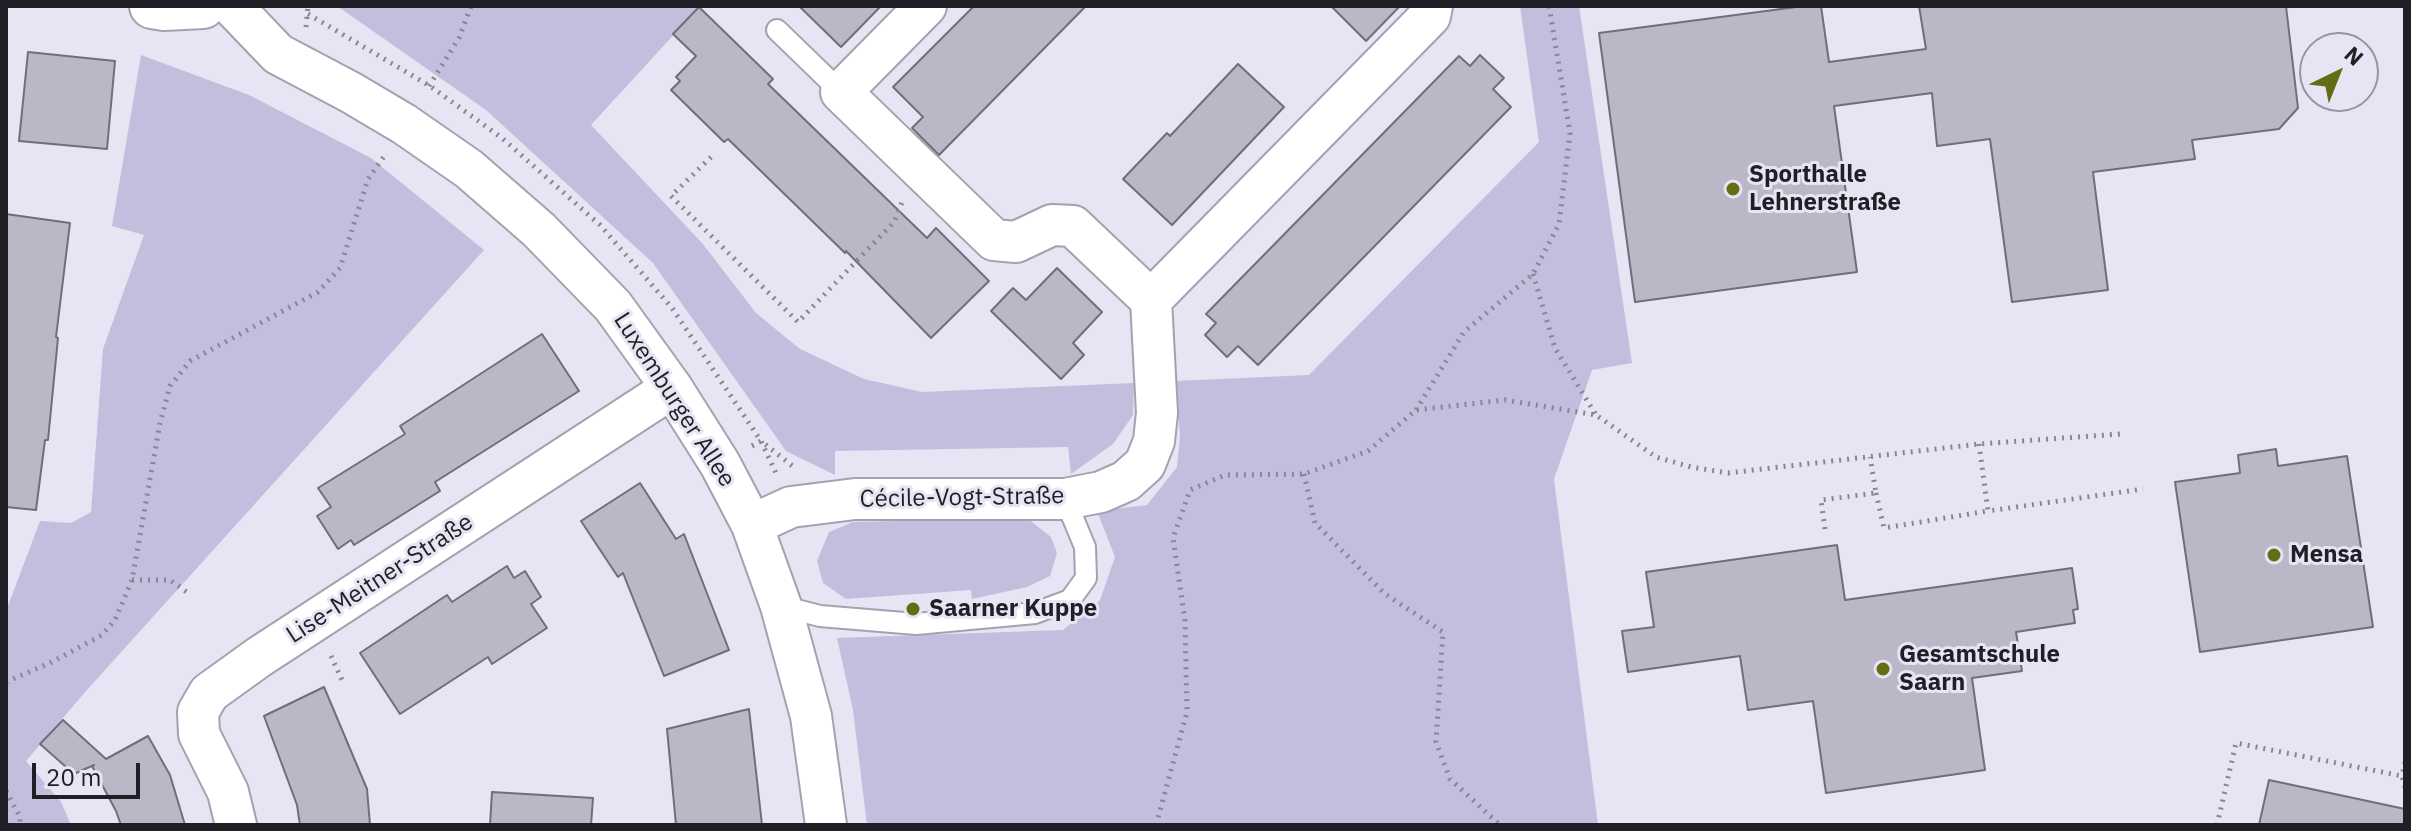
<!DOCTYPE html>
<meta charset="utf-8">
<style>
body{margin:0}
#map{position:relative;width:2411px;height:831px;overflow:hidden;background:#e7e4f4;font-family:"IBM Plex Sans",sans-serif}
canvas{display:block}
.frame{position:absolute;inset:0;border:8px solid #201f25;pointer-events:none}
.north{position:absolute;left:2299px;top:32px;width:80px;height:80px;box-sizing:border-box;background:#e7e4f4;border:2px solid #9795a1;border-radius:50%;rotate:43deg;font-size:22px;font-weight:700;line-height:32px;text-align:center;color:#201f25}
.north::after{content:'';display:block;margin:auto;width:28px;height:36px;background:#656d14;clip-path:polygon(50% 0,100% 100%,50% 72%,0 100%)}
.scale{position:absolute;left:32px;top:763px;width:108px;height:36px;box-sizing:border-box;border:4px solid #201f25;border-top:0;padding-left:10px;font-size:24px;line-height:28px;white-space:nowrap;color:#201f25;-webkit-text-stroke:6px #e7e4f4;paint-order:stroke}
</style>
<div id="map">
<canvas width="2411" height="831"></canvas>
<div class="frame"></div>
<div class="north">N</div>
<div class="scale">20 m</div>
</div>
<script>
const c = document.querySelector('canvas').getContext('2d');
c.lineJoin = 'round';
function fillPath(path, color) { c.fillStyle = color; c.fill(path, 'evenodd'); }
const shape = rows => new Path2D(rows.map(r => 'M' + r).join(''));
function stroke(path, color, width, dash) { c.strokeStyle = color; c.lineWidth = width; c.lineCap = dash ? 'butt' : 'round'; c.setLineDash(dash || []); c.stroke(path); }
function write(font, color, halo, rows, align = 'center') {
  c.font = font + ' "IBM Plex Sans",sans-serif'; c.lineWidth = 6; c.setLineDash([]); c.textBaseline = 'middle'; c.strokeStyle = halo; c.fillStyle = color; for (const [text, x, y, turn = 0] of rows) {
    c.save(); c.translate(x, y); c.rotate((+turn || 0) * Math.PI / 180); c.textAlign = isNaN(turn) ? turn : align; if (halo) c.strokeText(text, 0, 0); c.fillText(text, 0, 0); c.restore();
  }
}
const green = shape([
 [337,6,700,6,591,125,702,243,756,313,800,349,864,379,922,392,1134,383,1133,415,1113,444,1071,474,1068,447,835,451,835,475,786,451,653,263,486,110],
 [1520,6,1579,6,1632,363,1592,370,1554,479,1598,825,867,825,853,710,837,638,1063,630,1100,600,1115,557,1097,511,1147,505,1177,467,1180,436,1175,381,1309,375,1539,142],
 [141,55,249,95,371,158,484,250,86,691,26,761,61,802,71,825,6,825,6,611,40,521,71,523,91,512,103,349,144,235,112,226],
 [1027,518,1051,537,1057,553,1050,576,1027,587,972,599,971,590,846,599,823,583,817,561,829,532,853,522]
]);
const building = shape([
 [799,6,881,6,841,47,799,6],
 [974,6,1086,6,939,155,912,128,923,117,893,87,974,6],
 [1331,6,1400,6,1366,41,1331,6],
 [1804,6,1821,6,1829,62,1926,49,1919,6,2286,6,2298,108,2279,129,2192,140,2195,159,2093,172,2108,290,2012,302,1990,139,1937,146,1932,93,1834,106,1857,272,1635,302,1599,33,1804,6],
 [699,7,773,79,768,84,927,238,936,228,989,281,931,338,846,251,845,253,728,139,724,142,671,90,680,81,676,77,696,56,673,34,699,7],
 [28,52,115,61,107,149,19,141,28,52],
 [1480,55,1504,78,1493,89,1511,107,1258,365,1238,346,1227,357,1205,335,1216,323,1206,314,1459,56,1470,66,1480,55],
 [1238,64,1284,107,1172,225,1123,179,1167,133,1170,136,1238,64],
 [6,214,70,223,56,337,58,338,48,440,45,440,36,510,6,507,6,214],
 [1057,268,1102,312,1073,343,1084,355,1061,379,991,311,1013,288,1026,300,1057,268],
 [542,334,579,391,435,482,440,491,354,545,351,540,338,549,317,516,331,507,318,488,405,434,400,426,542,334],
 [2276,449,2278,466,2347,456,2373,627,2200,652,2175,482,2240,473,2238,455,2276,449],
 [640,483,676,539,684,534,729,650,664,676,623,573,618,577,581,521,640,483],
 [1837,545,1845,600,2072,568,2078,609,2073,610,2075,623,2016,632,2022,671,1972,678,1985,770,1826,793,1813,701,1748,710,1740,656,1628,672,1622,631,1654,627,1646,572,1837,545],
 [507,566,514,578,525,571,541,597,531,604,547,628,492,664,488,657,400,714,360,653,447,595,452,602,507,566],
 [324,687,367,789,370,825,300,825,297,805,264,716,324,687],
 [749,709,762,825,676,825,667,729,749,709],
 [63,720,106,759,148,736,170,775,185,825,121,825,116,811,92,766,94,765,74,774,40,744,63,720],
 [2269,780,2405,809,2405,825,2259,825,2269,780],
 [492,792,593,798,591,825,490,825,492,792]
]);
const path = shape([
 [308,14,430,86,502,138,600,225,672,308,761,441,776,473],
 [306,27,308,6],
 [429,86,459,38,471,6],
 [711,157,671,196,798,322,894,222,902,202],
 [1533,274,1555,348,1596,415],
 [1416,410,1464,332,1533,274,1559,224,1570,133,1549,6],
 [1979,444,1988,511,2143,489],
 [752,446,761,441,795,468],
 [1304,474,1315,523,1385,594,1443,632,1436,742,1450,779,1500,825],
 [1876,493,1884,528,1988,511],
 [1825,529,1821,500,1876,493,1870,457],
 [132,580,170,580,188,593],
 [331,656,342,680],
 [6,682,50,663,102,635,115,620,132,580,160,423,170,386,190,361,318,292,340,268,368,179,385,155],
 [2405,762,2402,776,2405,787],
 [6,791,20,817,20,825],
 [1156,825,1187,712,1185,621,1173,538,1190,490,1225,475,1304,474,1368,451,1416,410,1505,400,1596,415,1656,457,1691,467,1728,473,1979,444,2120,434],
 [2217,825,2236,743,2402,776]
]);
const service = shape([
 [777,30,841,92],
 [781,606,820,616,916,624,1035,613,1070,600,1086,578,1085,547,1065,499]
]);
const minor = shape([
 [232,6,278,54,350,92,404,124,469,169,539,230,613,306,672,388,720,464,752,525,781,606,811,716,826,825],
 [1151,300,1430,16,1432,6],
 [752,525,791,507,855,499,1065,499,1101,492,1126,481,1145,464,1154,441,1157,413,1151,300,1073,226,1052,225,1016,242,994,240,841,92,926,6],
 [236,825,228,792,199,734,198,712,209,693,259,657,672,388]
]);
const tertiary = shape([
 [152,6,164,8,203,6]
]);
const markers = [
 [1733,189,8,"#656d14"],
 [2274,555,8,"#656d14"],
 [913,609,8,"#656d14"],
 [1883,669,8,"#656d14"]
];
const poiNames = [
 ["Sporthalle",1749,175],
 ["Lehnerstraße",1749,203],
 ["Mensa",2290,555],
 ["Saarner Kuppe",929,609],
 ["Gesamtschule",1899,655],
 ["Saarn",1899,683]
];
const streetNames = [
 ["Luxemburger Allee",674,400,57],
 ["Cécile-Vogt-Straße",962,498,-1],
 ["Lise-Meitner-Straße",380,579,-33]
];
fillPath(green, '#c4bdde');
fillPath(building, '#bab7c6');
stroke(building, '#706d7c', 2);
stroke(service, '#a4a1b0', 24);
stroke(minor, '#a4a1b0', 44);
stroke(tertiary, '#a4a1b0', 48);
stroke(path, '#888691', 5, [2, 6]);
stroke(service, '#fff', 20);
stroke(minor, '#fff', 40);
stroke(tertiary, '#fff', 44);
for (const [x, y, r, color] of markers) { const dot = new Path2D(); dot.arc(x, y, r, 0, 2 * Math.PI); c.fillStyle = color; c.fill(dot); stroke(dot, '#e7e4f4', 3); }
write('bold 24px', '#201f25', '#e7e4f4', poiNames, 'left');
write('24px', '#201f25', '#e7e4f4', streetNames);
</script>
